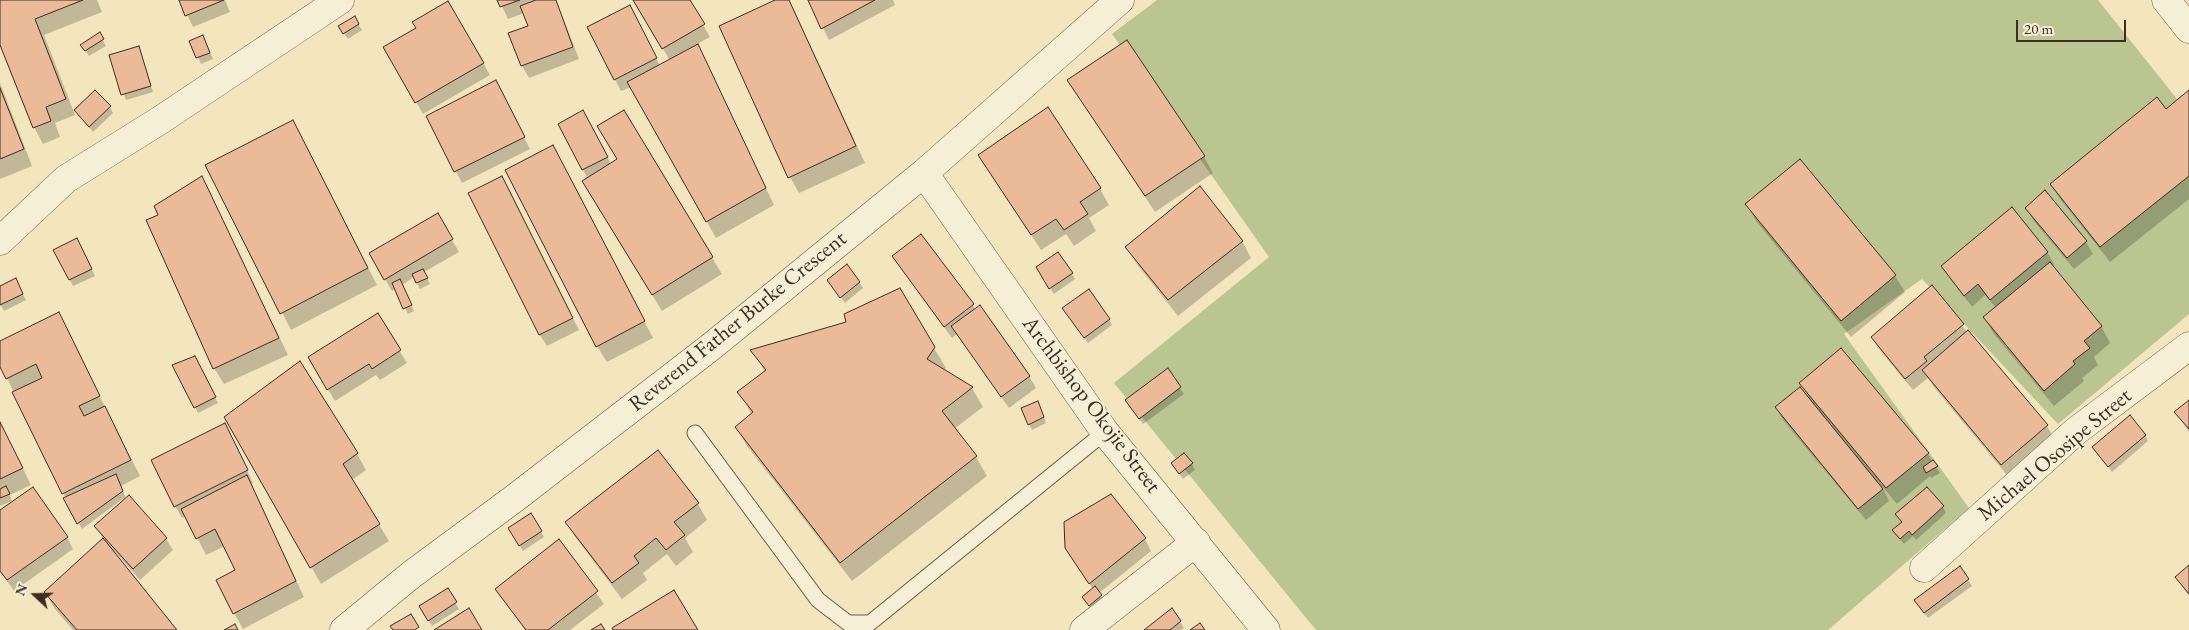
<!DOCTYPE html>
<style>
body{margin:0}
#map{position:relative;width:2189px;height:630px;overflow:hidden;background:#f3e6bf;font-family:"EB Garamond",serif}
canvas{display:block}
.north{position:absolute;left:10px;top:570px;width:50px;height:50px;-webkit-text-stroke:4px #f7efd5;paint-order:stroke;rotate:291deg;font-size:14px;font-weight:700;line-height:20px;text-align:center;color:#3f2c23}
.north::after{content:'';display:block;margin:auto;width:18px;height:22px;background:#3f2c23;clip-path:polygon(50% 0,100% 100%,50% 72%,0 100%)}
.scale{position:absolute;left:2016px;top:20px;width:110px;height:22px;box-sizing:border-box;border:2px solid #3f2c23;border-top:0;padding-left:6px;font-size:15px;line-height:18px;white-space:nowrap;color:#3f2c23;-webkit-text-stroke:4px #f7efd5;paint-order:stroke}
</style>
<div id="map">
<canvas width="2189" height="630"></canvas>
<div class="north">N</div>
<div class="scale">20 m</div>
</div>
<script>
const c = document.querySelector('canvas').getContext('2d');
c.lineJoin = 'round';
function fillPath(path, color) { c.fillStyle = color; c.fill(path, 'evenodd'); }
const shape = rows => new Path2D(rows.map(r => 'M' + r).join(''));
function stroke(path, color, width, dash) { c.strokeStyle = color; c.lineWidth = width; c.lineCap = dash ? 'butt' : 'round'; c.setLineDash(dash || []); c.stroke(path); }
function write(font, color, halo, rows, align = 'center') {
  c.font = font + ' "EB Garamond",serif'; c.lineWidth = 4; c.setLineDash([]); c.textBaseline = 'middle'; c.strokeStyle = halo; c.fillStyle = color; for (const [text, x, y, turn = 0] of rows) {
    c.save(); c.translate(x, y); c.rotate((+turn || 0) * Math.PI / 180); c.textAlign = isNaN(turn) ? turn : align; if (halo) c.strokeText(text, 0, 0); c.fillText(text, 0, 0); c.restore();
  }
}
const green = shape([
 [1157,0,2098,0,2189,114,2189,314,2058,424,1922,279,1844,334,1969,508,1828,630,1316,630,1114,383,1269,257,1112,34]
]);
const shadow = shape([
 [0,0,97,0,102,12,44,35,75,115,55,123,60,137,43,144,34,127,0,41],
 [180,0,225,0,230,12,193,27],
 [499,0,556,0,579,59,529,78,522,66,510,34,529,27,524,13,508,19],
 [636,0,689,0,710,37,697,44,774,205,716,238,631,87,621,91,588,28,636,19,660,66,670,61],
 [778,0,788,0,795,13,865,163,799,193,790,177],
 [809,0,893,0,895,5,829,40],
 [448,2,490,75,423,114,385,47,417,28],
 [354,18,362,30,348,39,340,27],
 [99,34,106,46,89,56,82,45],
 [203,36,213,59,201,64,191,41],
 [138,47,153,92,126,100,111,56],
 [1068,80,1204,157,1213,173,1155,212],
 [0,83,32,166,0,179],
 [2189,92,2189,199,2110,262,2061,200,2051,184,2166,111],
 [502,93,530,149,462,183,427,116],
 [110,107,113,113,93,132,75,110],
 [623,112,722,274,662,311,593,198,588,179,583,170,590,123,611,164,618,160],
 [293,121,377,285,291,330,207,165],
 [1800,160,1895,276,1905,292,1851,337,1756,221,1747,205],
 [562,163,653,338,607,362,597,346],
 [989,171,1100,189,1109,205,1089,218,1096,231,1074,246,1066,234,1041,250],
 [201,177,288,355,224,384,214,368,160,215],
 [509,189,579,330,547,346,540,335],
 [2027,208,2086,242,2093,254,2074,269,2033,220],
 [437,214,459,252,424,272,430,284,420,289,414,277,402,285,414,311,408,314,395,289,392,291,370,253],
 [921,236,976,310,1029,376,1036,388,1009,408,957,334,952,338,893,257],
 [1242,241,1251,258,1178,316,1136,263,1127,247],
 [80,245,95,276,73,286,55,250],
 [2047,252,2054,264,2052,266,2101,326,2110,343,2094,357,2098,365,2082,378,2084,381,2054,406,1994,334,1984,317,1996,308,1985,295,1972,307,1942,267],
 [1037,268,1072,274,1075,279,1054,294],
 [859,282,863,288,845,303,832,286],
 [18,286,26,300,4,311,0,304,0,287],
 [1932,287,1967,332,2047,426,2056,442,2012,481,1933,386,1928,378,1913,390,1879,349,1872,337],
 [58,314,140,476,121,486,126,499,129,497,166,539,173,550,140,580,117,554,115,556,175,630,73,630,55,609,45,593,103,539,96,526,125,500,124,498,82,529,65,499,66,498,0,364,0,343],
 [377,314,407,363,380,380,376,375,335,401,309,358],
 [1067,314,1109,319,1112,325,1088,343],
 [934,348,946,368,944,370,972,388,983,407,954,429,976,457,987,476,852,581,747,446,736,427,752,415,739,392,765,372,752,350],
 [1841,350,1928,454,1940,473,1931,478,1930,476,1897,504,1881,485,1889,501,1866,520,1783,420,1776,408,1810,400,1801,383],
 [198,363,218,403,198,413,195,407],
 [1167,370,1184,394,1143,424,1130,407],
 [2189,401,2189,432,2176,412],
 [1041,408,1046,423,1032,430,1029,424],
 [226,417,357,454,366,470,352,480,389,541,321,584],
 [0,422,31,485,10,495,12,501,0,506],
 [2145,435,2148,441,2112,472,2093,447],
 [231,436,253,483,251,484,304,597,243,629,234,613,237,571,225,546,206,555,186,516,182,518,175,506],
 [1192,464,1195,470,1183,479,1176,469],
 [698,504,707,520,685,538,693,552,676,566,667,554,643,573,647,580,622,599,576,538,566,522],
 [1943,507,1946,513,1916,540,1913,536,1904,544,1893,531,1903,523,1901,520],
 [0,511,67,537,73,549,14,591,0,571],
 [531,515,544,537,523,551,510,528],
 [1145,539,1151,551,1099,593,1104,602,1094,611,1087,603,1093,589,1074,560],
 [559,541,604,604,570,630,525,630,496,590],
 [2189,566,2189,596,2176,577],
 [1959,567,1972,586,1928,618,1919,606],
 [448,590,459,609,432,626,421,607],
 [1172,610,1184,628,1181,630,1146,630]
]);
const building = shape([
 [0,0,83,0,35,19,66,99,46,107,51,121,33,128,0,45,0,0],
 [179,0,224,0,185,16,179,0],
 [497,0,520,0,500,7,497,0],
 [536,0,556,0,573,47,521,66,508,33,528,26,520,6,536,0],
 [633,0,690,0,705,24,662,49,633,0],
 [775,0,789,0,856,146,788,178,719,26,775,0],
 [808,0,875,0,821,29,808,0],
 [448,1,484,63,415,103,383,47,416,28,412,22,448,1],
 [630,5,657,58,614,80,587,27,630,5],
 [355,16,359,24,343,34,338,26,355,16],
 [100,32,104,39,85,51,80,45,100,32],
 [203,35,210,53,196,58,189,41,203,35],
 [1127,40,1205,156,1145,196,1067,80,1127,40],
 [698,44,766,188,706,222,627,82,698,44],
 [139,46,151,86,121,95,109,55,139,46],
 [496,80,525,137,454,172,426,116,496,80],
 [0,88,24,149,0,159,0,88],
 [95,90,111,106,89,127,74,110,95,90],
 [2189,90,2189,176,2100,247,2050,184,2157,97,2166,109,2189,90],
 [1048,107,1101,188,1080,202,1088,214,1064,230,1056,219,1031,235,978,155,1048,107],
 [583,110,608,157,582,170,558,124,583,110],
 [624,110,713,257,652,295,582,181,617,159,597,126,624,110],
 [293,120,368,268,280,314,205,165,293,120],
 [553,145,645,321,596,347,505,170,553,145],
 [1800,159,1896,275,1841,321,1745,204,1800,159],
 [202,176,279,338,213,369,146,220,158,215,154,206,202,176],
 [502,176,573,318,539,335,468,193,502,176],
 [1200,186,1243,241,1168,300,1125,247,1200,186],
 [2045,190,2087,241,2067,258,2025,208,2045,190],
 [2012,207,2048,252,1990,300,1978,284,1964,296,1941,266,2012,207],
 [438,213,453,239,384,280,369,253,438,213],
 [921,234,974,304,944,327,892,256,921,234],
 [77,238,92,269,69,280,53,250,77,238],
 [1058,252,1073,273,1049,289,1036,267,1058,252],
 [2050,262,2102,326,2084,341,2090,348,2073,361,2075,364,2044,391,1983,317,2050,262],
 [847,264,860,282,840,298,827,280,847,264],
 [423,269,428,278,416,283,412,274,423,269],
 [16,278,23,294,0,305,0,286,16,278],
 [400,279,412,305,403,309,392,283,400,279],
 [1932,285,1964,324,1924,357,1927,361,1905,379,1871,337,1932,285],
 [900,288,935,347,927,359,973,387,942,411,977,456,840,563,735,427,753,412,737,392,766,370,750,350,846,322,844,314,900,288],
 [1089,289,1110,319,1084,338,1062,308,1089,289],
 [980,305,1030,376,1001,397,951,326,980,305],
 [59,312,100,396,79,406,84,416,105,406,131,460,62,494,12,392,42,378,36,364,6,379,0,367,0,341,59,312],
 [378,313,401,350,372,369,369,364,327,390,308,357,378,313],
 [1968,330,2048,425,2001,465,1922,370,1968,330],
 [1841,348,1929,453,1886,488,1799,383,1841,348],
 [195,356,216,397,194,408,172,365,195,356],
 [300,361,358,453,343,464,380,524,310,568,224,417,300,361],
 [1168,368,1181,387,1139,419,1125,400,1168,368],
 [1800,387,1883,489,1858,509,1775,407,1800,387],
 [2189,400,2189,429,2174,412,2189,400],
 [1038,401,1044,417,1028,425,1021,408,1038,401],
 [2130,415,2146,435,2108,467,2092,447,2130,415],
 [0,422,23,468,0,479,0,422],
 [225,423,248,470,174,507,151,460,225,423],
 [658,450,699,503,674,522,685,535,666,550,656,538,634,556,639,563,612,583,565,522,658,450],
 [1184,453,1193,463,1179,474,1171,463,1184,453],
 [1933,460,1938,466,1926,473,1923,467,1933,460],
 [116,474,123,491,77,524,63,498,116,474],
 [247,475,296,581,233,614,216,580,235,570,215,529,196,539,181,509,247,475],
 [6,486,10,494,0,498,0,489,6,486],
 [33,487,68,537,7,580,0,571,0,510,33,487],
 [1927,487,1944,506,1912,535,1909,531,1900,539,1892,530,1902,522,1895,514,1927,487],
 [1111,494,1146,538,1089,584,1065,548,1064,522,1111,494],
 [129,495,167,538,133,569,94,526,129,495],
 [531,513,542,531,519,546,508,528,531,513],
 [103,538,177,630,77,630,44,592,103,538],
 [559,539,598,591,548,630,526,630,495,589,559,539],
 [2189,565,2189,594,2175,577,2189,565],
 [1960,566,1969,579,1924,613,1914,600,1960,566],
 [1095,586,1102,595,1089,606,1082,597,1095,586],
 [448,588,457,602,428,621,419,606,448,588],
 [674,590,698,630,613,630,612,628,674,590],
 [469,608,482,630,434,630,469,608],
 [1172,608,1181,621,1170,630,1144,630,1172,608],
 [411,614,419,627,415,630,393,630,390,626,411,614],
 [1200,623,1205,630,1190,630,1200,623],
 [235,624,238,630,224,630,235,624],
 [601,624,605,630,591,630,601,624]
]);
const lane = shape([
 [695,433,818,600,848,623,870,623,1105,432]
]);
const street = shape([
 [2166,0,2189,29],
 [924,173,1105,432,1266,630],
 [0,241,66,179,159,121,340,0],
 [1924,568,2076,431,2189,346],
 [344,630,411,575,515,498,712,346,924,173,1120,0],
 [1084,630,1196,542]
]);
const streetNames = [
 ["Reverend Father Burke Crescent",738,322,-39],
 ["Archbishop Okojie Street",1091,405,53],
 ["Michael Ososipe Street",2055,455,-40]
];
fillPath(green, '#bac592');
fillPath(shadow, '#0003');
fillPath(building, '#ebba99');
stroke(building, '#3f2c23', 1);
stroke(lane, '#6c5a4a', 17);
stroke(street, '#6c5a4a', 29);
stroke(lane, '#f7efd5', 15);
stroke(street, '#f7efd5', 28);
write('22px', '#3f2c23', '#f7efd5', streetNames);
</script>
